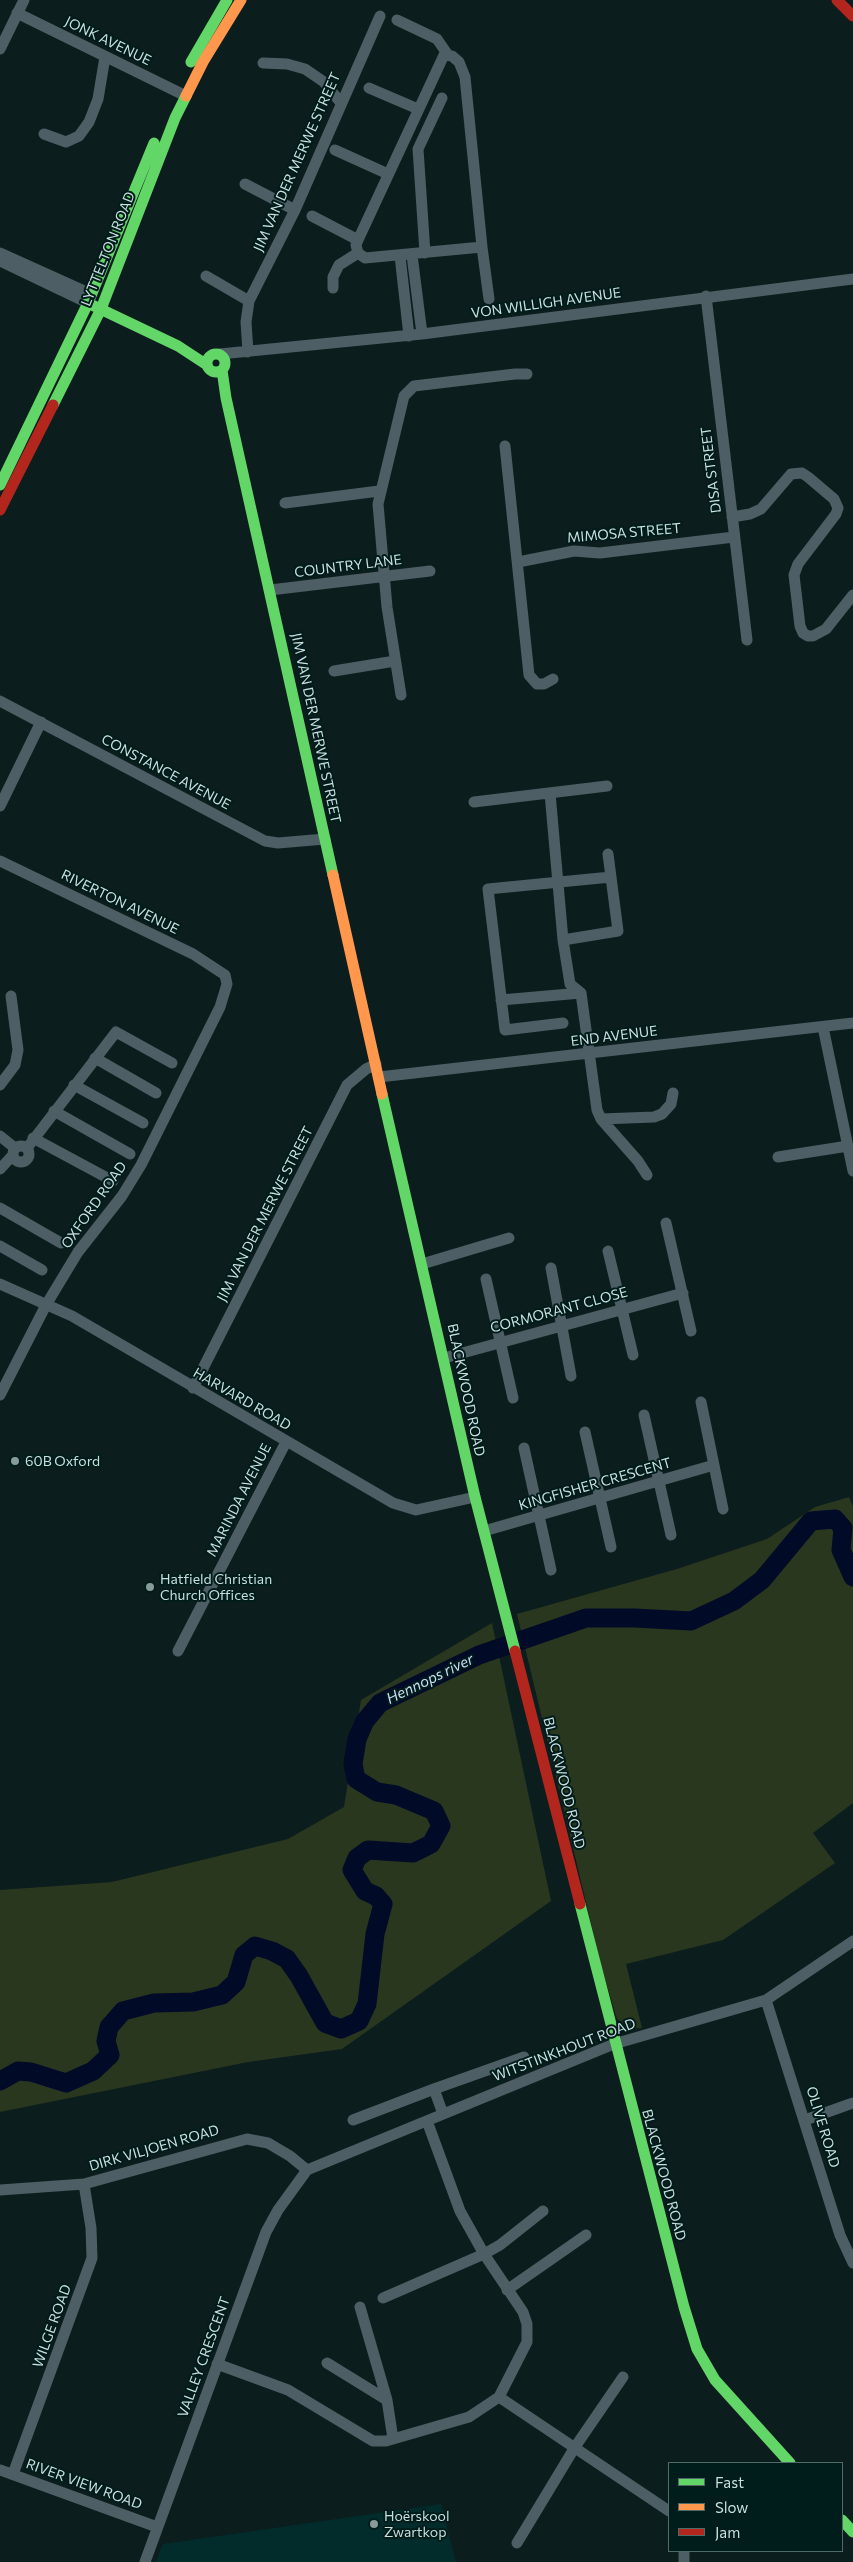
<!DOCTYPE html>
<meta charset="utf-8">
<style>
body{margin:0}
#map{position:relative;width:853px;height:2562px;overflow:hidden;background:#0c1d1d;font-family:Commissioner,sans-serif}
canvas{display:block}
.legend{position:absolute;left:668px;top:2462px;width:175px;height:90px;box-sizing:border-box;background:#001c1b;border:1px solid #506a69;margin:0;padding:6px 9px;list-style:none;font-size:15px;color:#c9dfde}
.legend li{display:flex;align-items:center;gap:10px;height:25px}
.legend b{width:25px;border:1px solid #506a69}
</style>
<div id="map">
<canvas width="853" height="2562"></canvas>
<ul class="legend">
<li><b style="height:6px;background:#63d668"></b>Fast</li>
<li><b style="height:6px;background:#ff974d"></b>Slow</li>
<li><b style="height:6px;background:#b3261e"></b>Jam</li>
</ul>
</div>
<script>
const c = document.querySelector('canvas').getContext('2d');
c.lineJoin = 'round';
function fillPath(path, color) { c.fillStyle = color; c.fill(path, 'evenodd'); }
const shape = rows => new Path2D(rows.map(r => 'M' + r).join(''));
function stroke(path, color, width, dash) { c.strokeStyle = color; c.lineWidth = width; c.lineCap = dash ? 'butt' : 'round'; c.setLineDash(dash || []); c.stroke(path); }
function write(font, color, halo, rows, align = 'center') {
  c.font = font + ' Commissioner,sans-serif'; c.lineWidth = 4; c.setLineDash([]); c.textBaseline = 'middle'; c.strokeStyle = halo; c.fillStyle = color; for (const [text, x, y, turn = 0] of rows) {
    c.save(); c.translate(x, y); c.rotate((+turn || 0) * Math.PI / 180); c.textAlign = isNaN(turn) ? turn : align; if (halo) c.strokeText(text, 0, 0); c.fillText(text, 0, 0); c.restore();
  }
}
const built = shape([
 [441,2504,456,2562,156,2562,163,2544]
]);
const green = shape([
 [849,1497,853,1506,853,1803,813,1833,835,1863,723,1940,626,1964,642,2028,631,2029,617,2019,602,1969,517,1614,677,1569,767,1539,815,1507],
 [492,1623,551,1901,342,2049,248,2062,0,2112,0,1890,112,1882,288,1839,344,1807,361,1700]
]);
const river = shape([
 [0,2081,18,2071,31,2072,66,2083,93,2071,110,2055,106,2041,109,2027,123,2011,154,2003,193,2002,222,1995,236,1982,244,1955,255,1946,272,1951,287,1959,299,1976,325,2023,341,2029,359,2021,367,2004,375,1934,383,1904,376,1896,365,1891,352,1870,357,1858,368,1850,413,1853,431,1844,441,1826,434,1811,396,1795,377,1792,356,1779,353,1764,357,1739,365,1721,380,1703,479,1655,586,1618,635,1618,691,1621,734,1601,762,1580,811,1521,835,1519,843,1528,841,1550,853,1577]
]);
const street = shape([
 [17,13,186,96],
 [397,20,437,39,448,55],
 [0,49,24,0],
 [444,55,452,56,459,62,465,77,482,247,365,258,358,253,356,245,358,240,444,55],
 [263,63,287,64,305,69,324,82,341,103],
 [369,88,418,109],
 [44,134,66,142,79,136,89,122,98,99,105,57],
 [335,150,388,174],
 [245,184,295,210],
 [312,216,358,240],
 [482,247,489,299],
 [0,253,91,294],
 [425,253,418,149,442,98],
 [412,255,422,334],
 [400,256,409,336],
 [0,261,88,303],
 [206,276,249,301],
 [333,288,333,277,339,265,358,253],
 [706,296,747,640],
 [248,352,246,322,249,301,295,210,380,16],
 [220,354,422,334,853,279],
 [505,446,529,675,537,684,544,684,553,679],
 [285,503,379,491],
 [732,517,750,514,761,509,791,474,802,473,808,477,834,499,838,508,836,514,798,564,794,575,800,626,803,633,808,636,813,636,826,629,853,595],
 [518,562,574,551,600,553,734,537],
 [270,590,430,571],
 [334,671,395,661],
 [401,695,387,607,378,504,404,396,414,386,515,374,527,374],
 [0,701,265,841,278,843,325,839],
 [550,793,563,940,570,984,581,993,597,1110,601,1119,638,1161,647,1175],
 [474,802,607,786],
 [0,806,41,722],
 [0,861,193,954,225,975,227,984,220,1007,141,1165,122,1196,78,1252,46,1305,0,1395],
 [563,940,618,931,608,854],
 [501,1000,581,993],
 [563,1023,505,1030,488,889,611,877],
 [823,1027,853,1171],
 [95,1058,156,1093],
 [379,1077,853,1023],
 [0,1085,15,1065,18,1050,11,996],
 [74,1085,143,1123],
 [54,1111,130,1154],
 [601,1119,654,1117,662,1114,671,1104,673,1093],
 [0,1136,15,1148],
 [33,1138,113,1181],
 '13 1154a8 8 0 1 1 16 0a8 8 0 1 1-16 0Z',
 [27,1148,116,1032,172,1063],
 [778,1157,848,1146],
 [0,1169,13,1155],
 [0,1208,61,1243],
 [666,1223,691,1331],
 [0,1246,42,1270],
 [608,1251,633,1355],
 [422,1264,509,1238],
 [551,1268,571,1376],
 [486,1279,513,1398],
 [0,1284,72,1316,393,1503,416,1510,475,1497],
 [444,1358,683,1293],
 [193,1388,347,1085,366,1069,376,1064],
 [701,1402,723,1509],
 [644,1415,671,1535],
 [585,1432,611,1547],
 [524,1448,551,1570],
 [484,1531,714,1465],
 [178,1651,286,1442],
 [766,2000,840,2235,853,2263],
 [434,2089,524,2057],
 [353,2120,434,2089,443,2114],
 [805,2120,853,2103],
 [307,2170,614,2044,766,2000,853,1941],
 [0,2190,84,2184,247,2139,268,2143,290,2156,307,2170],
 [507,2290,586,2235],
 [383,2298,484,2254,500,2245,543,2211],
 [360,2307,387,2400,393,2439],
 [327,2363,387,2400],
 [217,2364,288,2390,373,2441,386,2441,469,2417,499,2397,527,2342,527,2324,523,2312,484,2254,460,2211,427,2121],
 [499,2397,669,2511],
 [0,2470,157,2527],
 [13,2474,92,2258,91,2228,84,2184],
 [517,2543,575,2447,623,2377],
 [145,2562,266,2232,278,2210,307,2170],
 [684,2562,684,2551]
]);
const fast = shape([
 [191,62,227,0],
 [92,305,178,346,207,365],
 '207 363a9 9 0 1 1 18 0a9 9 0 1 1-18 0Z',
 [222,370,226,398,333,875],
 [53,405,101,309,175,118,186,96],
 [0,485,88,303,154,143],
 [382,1094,475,1497,515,1651],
 [580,1904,684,2307,697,2349,715,2380,790,2463],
 [842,2520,853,2532]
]);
const slow = shape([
 [186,96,203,62,241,0],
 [333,875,382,1094]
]);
const jam = shape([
 [837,0,853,16],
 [0,510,53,405],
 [515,1651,580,1904]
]);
const markers = [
 [15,1461,5,"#879b9a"],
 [150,1587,5,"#879b9a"],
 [374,2524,5,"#879b9a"]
];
const streetNames = [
 ["JONK AVENUE",108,41,26],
 ["JIM VAN DER MERWE STREET",297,162,-66],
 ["LYTTELTON ROAD",108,249,-68],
 ["VON WILLIGH AVENUE",546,303,-8],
 ["DISA STREET",711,470,-97],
 ["MIMOSA STREET",624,533,-5],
 ["COUNTRY LANE",348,566,-7],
 ["JIM VAN DER MERWE STREET",316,728,78],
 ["CONSTANCE AVENUE",166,772,28],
 ["RIVERTON AVENUE",120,902,26],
 ["END AVENUE",614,1036,-7],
 ["OXFORD ROAD",94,1205,-55],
 ["JIM VAN DER MERWE STREET",265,1214,-63],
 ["CORMORANT CLOSE",559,1310,-15],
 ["BLACKWOOD ROAD",466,1390,78],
 ["HARVARD ROAD",242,1399,30],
 ["KINGFISHER CRESCENT",595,1484,-16],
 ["MARINDA AVENUE",239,1500,-63],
 ["BLACKWOOD ROAD",564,1783,76],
 ["WITSTINKHOUT ROAD",564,2050,-21],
 ["OLIVE ROAD",823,2127,73],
 ["DIRK VILJOEN ROAD",154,2148,-16],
 ["BLACKWOOD ROAD",664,2175,75],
 ["WILGE ROAD",52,2326,-70],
 ["VALLEY CRESCENT",204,2357,-70],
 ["RIVER VIEW ROAD",84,2484,20]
];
const poiNames = [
 ["60B Oxford",25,1461],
 ["Hatfield Christian",160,1579],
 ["Church Offices",160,1595],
 ["Hoërskool",384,2516],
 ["Zwartkop",384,2532]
];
const waterNames = [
 ["Hennops river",430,1679,-26]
];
fillPath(built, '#022c2b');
fillPath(green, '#2a371f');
stroke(river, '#010a27', 19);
stroke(street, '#4d5e64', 11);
stroke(fast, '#63d668', 11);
stroke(slow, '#ff974d', 11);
stroke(jam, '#b3261e', 11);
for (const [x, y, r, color] of markers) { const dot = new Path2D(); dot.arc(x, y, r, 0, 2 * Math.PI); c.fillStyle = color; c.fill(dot); stroke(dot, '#001c1b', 2); }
write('14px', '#c9dfde', '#001c1b', streetNames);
write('14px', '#c9dfde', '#001c1b', poiNames, 'left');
write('italic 15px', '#cadbf5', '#001c1b', waterNames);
</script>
